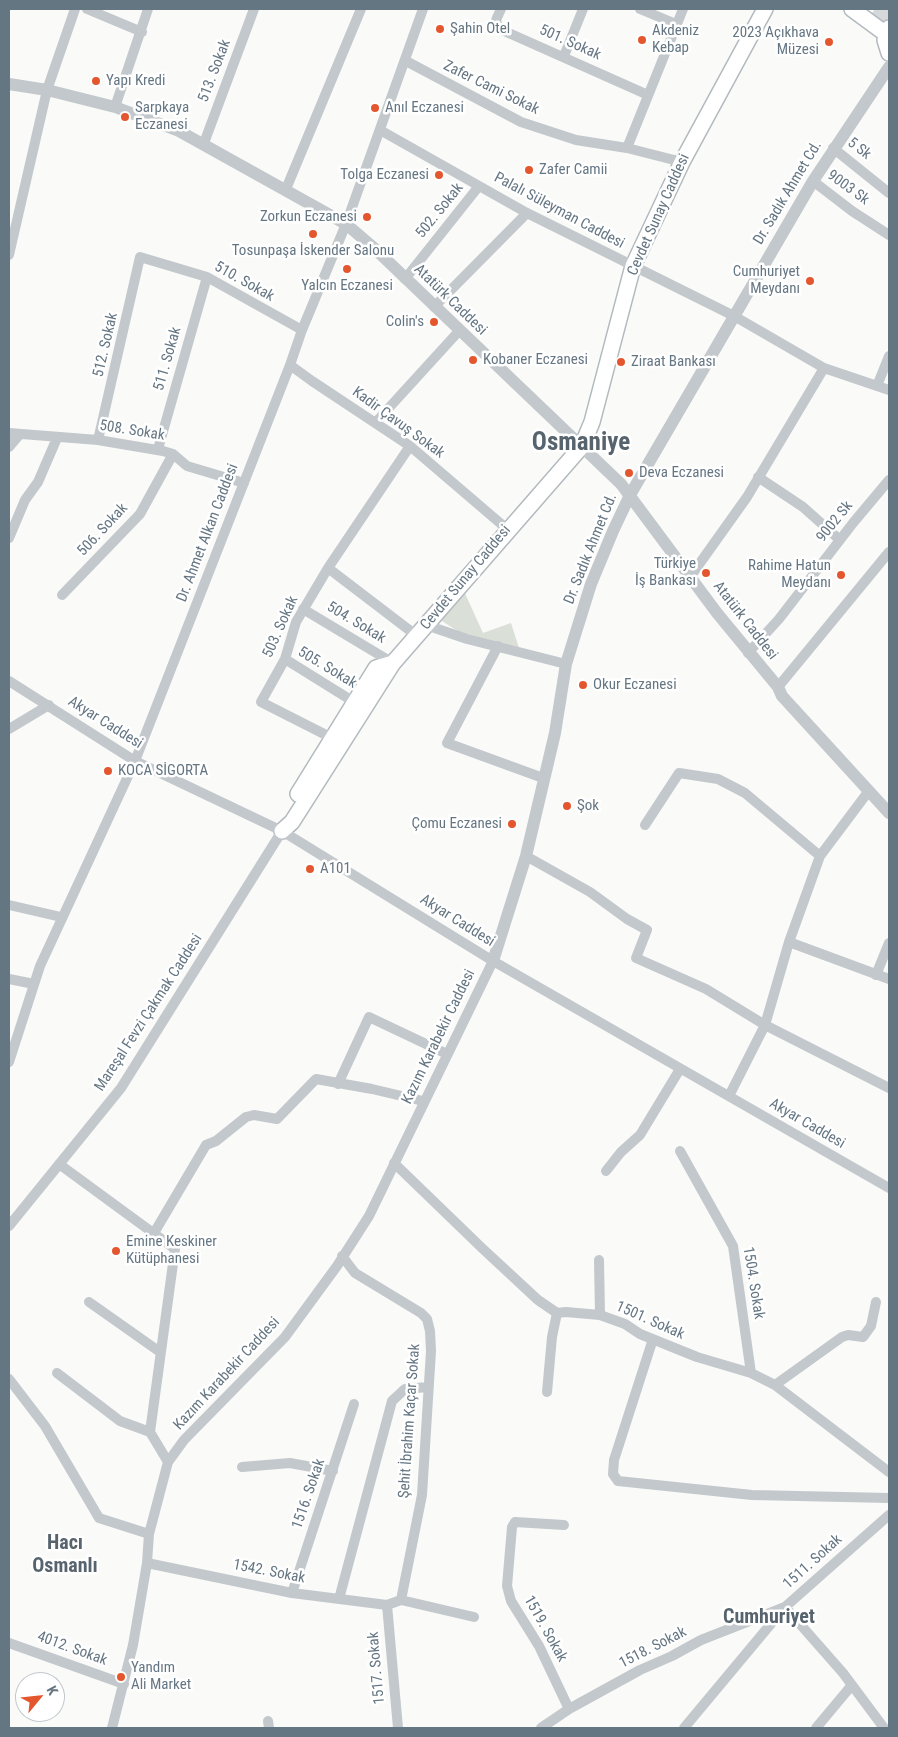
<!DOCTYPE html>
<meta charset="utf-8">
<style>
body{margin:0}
#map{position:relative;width:898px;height:1737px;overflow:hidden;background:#fafaf8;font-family:"Roboto Condensed",sans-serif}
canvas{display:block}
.frame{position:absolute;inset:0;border:10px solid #657683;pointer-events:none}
.north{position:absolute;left:15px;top:1672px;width:50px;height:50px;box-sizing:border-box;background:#fff;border:1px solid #c1c8cd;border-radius:50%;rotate:62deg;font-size:14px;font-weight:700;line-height:20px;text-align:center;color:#657683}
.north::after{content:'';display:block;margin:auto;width:18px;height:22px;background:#e4572e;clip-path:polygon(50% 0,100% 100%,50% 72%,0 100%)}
</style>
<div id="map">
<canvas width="898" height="1737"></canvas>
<div class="frame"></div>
<div class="north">K</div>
</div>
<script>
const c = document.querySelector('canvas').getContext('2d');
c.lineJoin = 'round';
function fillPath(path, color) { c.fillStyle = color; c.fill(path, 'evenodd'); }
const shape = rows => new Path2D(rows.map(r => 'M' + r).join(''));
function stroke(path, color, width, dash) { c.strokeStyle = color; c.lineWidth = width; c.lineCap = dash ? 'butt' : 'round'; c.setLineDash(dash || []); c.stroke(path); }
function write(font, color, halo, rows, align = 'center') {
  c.font = font + ' "Roboto Condensed",sans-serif'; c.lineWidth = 5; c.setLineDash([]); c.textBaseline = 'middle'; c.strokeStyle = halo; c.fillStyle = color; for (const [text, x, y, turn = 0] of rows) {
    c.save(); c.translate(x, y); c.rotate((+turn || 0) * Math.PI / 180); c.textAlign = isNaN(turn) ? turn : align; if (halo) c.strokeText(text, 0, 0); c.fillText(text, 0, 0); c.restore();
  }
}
const green = shape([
 [463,589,483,633,511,623,519,648,459,632,442,621,440,613]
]);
const primaryTunnel = shape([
 [875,9,889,19]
]);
const minor = shape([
 [87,9,142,32],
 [501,9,496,20,497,24,502,30,648,95],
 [640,9,676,24],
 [564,56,583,9],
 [406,61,521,122,576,140,627,148,682,162],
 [115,107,148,9],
 [380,130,527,213,734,316,824,368,889,390],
 [204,143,254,9],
 [627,148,683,9],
 [833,148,889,193],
 [813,181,852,211,889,235],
 [286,189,361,9],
 [9,255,47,90,75,9],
 [405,279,479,186],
 [434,307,527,213],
 [290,365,312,381,410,446,507,529],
 [877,386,889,356],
 [376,422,459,331],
 [9,433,98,440,163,451,173,454,187,466,244,483],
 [98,440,140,257,207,277,302,330],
 [9,447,20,434],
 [158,449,207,277],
 [758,477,803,507,840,540],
 [9,538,25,500,38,482,57,438],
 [328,568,410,446],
 [690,577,747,497,824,368],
 [62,595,140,514,173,454],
 [303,609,393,663],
 [426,625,467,639,566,664],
 [498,646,447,743,543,778],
 [748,653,779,619,853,523,889,480],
 [285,659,354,702],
 [9,681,135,761,282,831,493,961,889,1188],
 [778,687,889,552],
 [9,729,49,705],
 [332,738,261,702,285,659,296,622,328,568,417,636],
 [645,825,679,773,718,779,745,793,820,856],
 [526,856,590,892,627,919,647,930,636,958,706,989,765,1025,889,1088],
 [9,905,61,917],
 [789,942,889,979],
 [876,975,889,943],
 [9,979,34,984],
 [9,1062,40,966,135,761,290,365,302,330,346,224,423,9],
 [338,1084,369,1017,447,1054],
 [729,1096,765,1025,789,942,820,856,868,792],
 [680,1151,733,1246,751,1373],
 [394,1163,483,1249,538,1300,557,1313,566,1312,600,1315,625,1324,640,1334,697,1357,751,1373,775,1385,889,1472],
 [59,1164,175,1249,150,1432,168,1462],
 [606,1171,621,1152,640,1135,680,1069],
 [9,1226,121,1088,282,831],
 [154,1233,206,1145,216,1141,246,1117,254,1115,277,1119,316,1079,372,1089,423,1101],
 [342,1256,355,1273,421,1313,427,1319,430,1331,431,1351,422,1495,401,1600],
 [599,1260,600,1315],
 [89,1302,160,1352],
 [653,1339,614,1460,613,1474,618,1481,752,1495,889,1498],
 [57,1373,120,1421,150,1432],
 [9,1379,45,1426,99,1518,149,1534],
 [775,1385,842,1337,848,1335,863,1337,871,1326,876,1302],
 [547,1392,552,1337,557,1313],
 [242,1467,290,1463,333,1471],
 [564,1525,515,1522,512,1527,507,1586,511,1601,539,1646,569,1709],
 [147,1563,292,1593,387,1605,401,1600,474,1617],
 [292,1593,354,1404],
 [339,1599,392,1401,405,1389,428,1387],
 [387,1605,398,1728],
 [9,1643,124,1684],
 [268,1721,269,1728],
 [112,1728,133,1645,147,1563,149,1534,168,1462,184,1440,285,1337,337,1266,369,1216,493,961],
 [541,1728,569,1709,640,1670,672,1656,701,1640,785,1607,843,1673,884,1728],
 [684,1728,785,1607,889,1515],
 [816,1728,852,1685]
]);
const tertiary = shape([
 [9,84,47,90,115,107,179,131,346,224,374,248,621,484,717,613,778,687,782,696,889,813],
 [493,961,526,856,555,733,566,664,591,584,613,531,630,495,813,181,889,67]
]);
const secondary = shape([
 [852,9,886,34],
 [889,28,885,40,889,53],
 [298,794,376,668,393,663],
 [282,831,292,822,393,663,582,446,592,422,633,266,682,162,765,9]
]);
const markers = [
 [440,29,5,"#e4572e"],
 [642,40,5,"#e4572e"],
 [829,42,5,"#e4572e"],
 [96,81,5,"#e4572e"],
 [375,108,5,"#e4572e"],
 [125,117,5,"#e4572e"],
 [529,170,5,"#e4572e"],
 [439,175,5,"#e4572e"],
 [367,217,5,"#e4572e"],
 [313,234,5,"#e4572e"],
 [347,269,5,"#e4572e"],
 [810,281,5,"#e4572e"],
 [434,322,5,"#e4572e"],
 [473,360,5,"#e4572e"],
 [621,362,5,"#e4572e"],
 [629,473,5,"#e4572e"],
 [706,573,5,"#e4572e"],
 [841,575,5,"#e4572e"],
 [583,685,5,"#e4572e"],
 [108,771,5,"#e4572e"],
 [567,806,5,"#e4572e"],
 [512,824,5,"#e4572e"],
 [310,869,5,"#e4572e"],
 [116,1251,5,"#e4572e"],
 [121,1677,5,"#e4572e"]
];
const poiNames = [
 ["Şahin Otel",450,29],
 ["Akdeniz",652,31],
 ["Kebap",652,48],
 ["2023 Açıkhava",819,33,"right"],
 ["Müzesi",819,50,"right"],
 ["Yapı Kredi",106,81],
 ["Sarpkaya",135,108],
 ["Eczanesi",135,125],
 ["Anıl Eczanesi",385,108],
 ["Zafer Camii",539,170],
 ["Tolga Eczanesi",429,175,"right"],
 ["Zorkun Eczanesi",357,217,"right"],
 ["Tosunpaşa İskender Salonu",313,251,"center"],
 ["Cumhuriyet",800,272,"right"],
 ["Meydanı",800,289,"right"],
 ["Yalcın Eczanesi",347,286,"center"],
 ["Colin's",424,322,"right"],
 ["Kobaner Eczanesi",483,360],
 ["Ziraat Bankası",631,362],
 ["Deva Eczanesi",639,473],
 ["Türkiye",696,564,"right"],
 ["İş Bankası",696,581,"right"],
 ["Rahime Hatun",831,566,"right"],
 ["Meydanı",831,583,"right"],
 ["Okur Eczanesi",593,685],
 ["KOCA SİGORTA",118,771],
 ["Şok",577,806],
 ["Çomu Eczanesi",502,824,"right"],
 ["A101",320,869],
 ["Emine Keskiner",126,1242],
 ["Kütüphanesi",126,1259],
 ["Yandım",131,1668],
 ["Ali Market",131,1685]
];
const streetNames = [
 ["501. Sokak",570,43,24],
 ["513. Sokak",215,71,-69],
 ["Zafer Cami Sokak",491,88,26],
 ["5 Sk",859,149,38],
 ["9003 Sk",848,188,36],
 ["Dr. Sadık Ahmet Cd.",788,193,-59],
 ["502. Sokak",440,211,-51],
 ["Palalı Süleyman Caddesi",559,211,28],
 ["Cevdet Sunay Caddesi",659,215,-66],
 ["510. Sokak",244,282,29],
 ["Atatürk Caddesi",450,300,44],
 ["512. Sokak",106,345,-77],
 ["511. Sokak",168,359,-74],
 ["Kadir Çavuş Sokak",398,423,36],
 ["508. Sokak",132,431,9],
 ["9002 Sk",835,522,-51],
 ["506. Sokak",103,530,-47],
 ["Dr. Ahmet Alkan Caddesi",208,533,-69],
 ["Dr. Sadık Ahmet Cd.",591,549,-68],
 ["Cevdet Sunay Caddesi",466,578,-50],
 ["Atatürk Caddesi",745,621,52],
 ["504. Sokak",356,623,31],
 ["503. Sokak",281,627,-66],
 ["505. Sokak",327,668,31],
 ["Akyar Caddesi",105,723,32],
 ["Akyar Caddesi",457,921,32],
 ["Mareşal Fevzi Çakmak Caddesi",149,1013,-57],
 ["Kazım Karabekir Caddesi",439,1037,-64],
 ["Akyar Caddesi",807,1124,30],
 ["1504. Sokak",753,1283,81],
 ["1501. Sokak",650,1321,24],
 ["Kazım Karabekir Caddesi",227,1374,-47],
 ["Şehit İbrahim Kaçar Sokak",410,1421,-86],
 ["1516. Sokak",309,1494,-71],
 ["1511. Sokak",813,1562,-42],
 ["1542. Sokak",269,1572,11],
 ["1519. Sokak",545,1629,61],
 ["1518. Sokak",653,1648,-27],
 ["4012. Sokak",72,1649,20],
 ["1517. Sokak",377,1668,-95]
];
const districtNames = [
 ["Hacı",65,1544],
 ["Osmanlı",65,1567],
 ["Cumhuriyet",769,1618]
];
const townNames = [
 ["Osmaniye",581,444]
];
fillPath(green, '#dadfd7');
stroke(primaryTunnel, '#d5d9db', 16, [16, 8]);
stroke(secondary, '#b3babf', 18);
stroke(minor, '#c3c8cc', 10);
stroke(tertiary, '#c3c8cc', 12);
stroke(secondary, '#fff', 15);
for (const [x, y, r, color] of markers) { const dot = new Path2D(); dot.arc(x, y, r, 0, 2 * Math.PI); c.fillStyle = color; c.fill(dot); stroke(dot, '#fff', 2); }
write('15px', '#657683', '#fff', poiNames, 'left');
write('15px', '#657683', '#fff', streetNames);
write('bold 20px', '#57646e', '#fff', districtNames);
write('bold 25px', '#57646e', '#fff', townNames);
</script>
